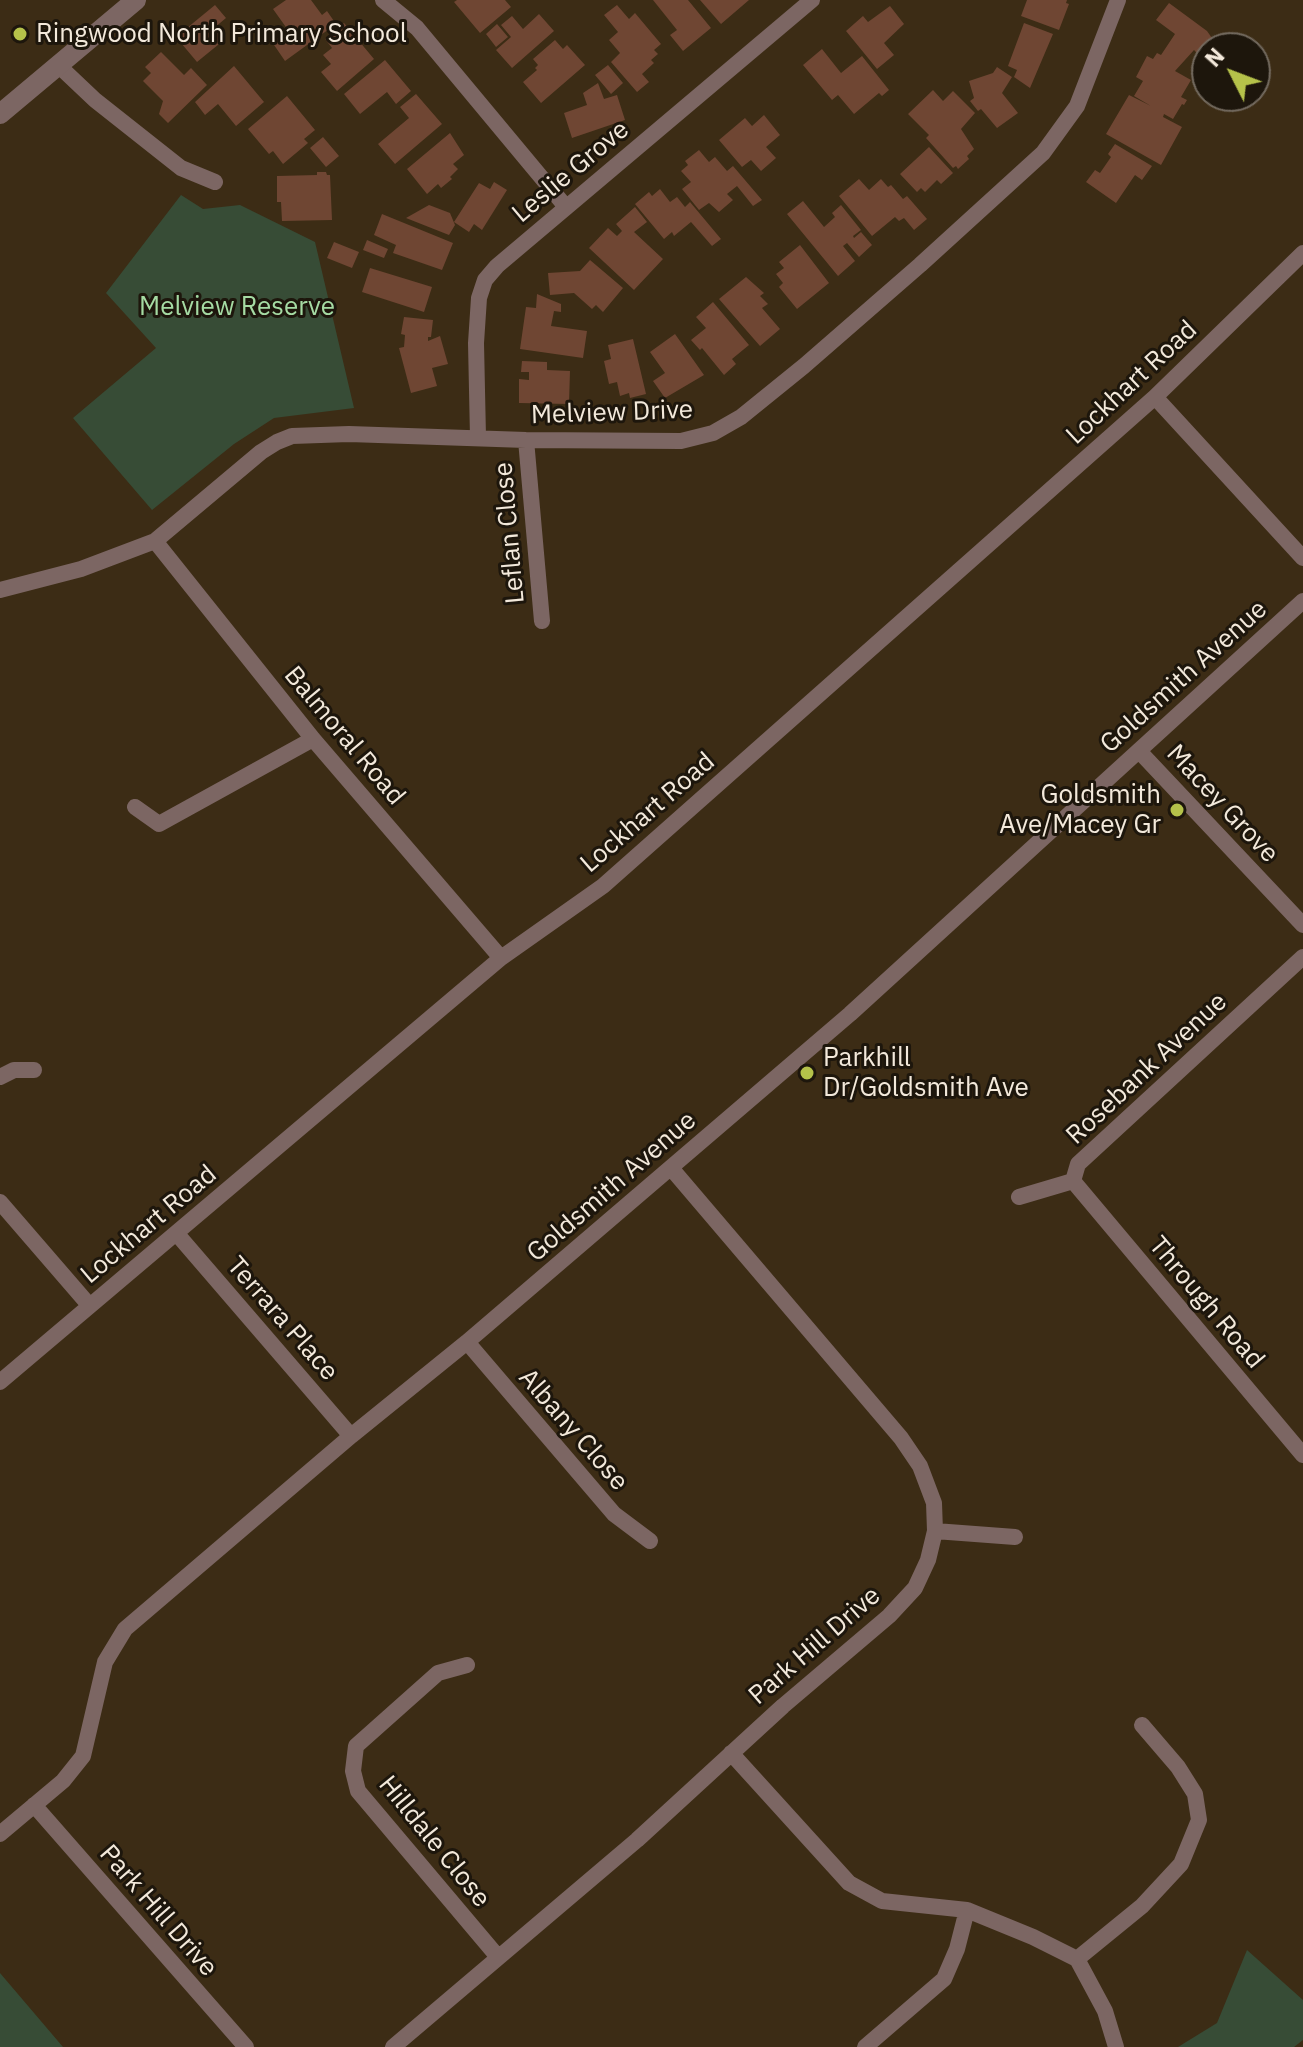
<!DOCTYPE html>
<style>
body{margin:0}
#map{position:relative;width:1303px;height:2047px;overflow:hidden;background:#3c2c15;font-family:"IBM Plex Sans",sans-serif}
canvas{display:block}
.north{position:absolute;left:1191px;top:32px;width:80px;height:80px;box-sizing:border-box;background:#1d160c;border:2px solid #736a5f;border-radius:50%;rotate:312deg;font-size:22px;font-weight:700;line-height:32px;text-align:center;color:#f3e9db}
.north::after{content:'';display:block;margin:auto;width:28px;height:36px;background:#b5c24a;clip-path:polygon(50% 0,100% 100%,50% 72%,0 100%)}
</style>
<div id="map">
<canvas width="1303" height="2047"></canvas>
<div class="north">N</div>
</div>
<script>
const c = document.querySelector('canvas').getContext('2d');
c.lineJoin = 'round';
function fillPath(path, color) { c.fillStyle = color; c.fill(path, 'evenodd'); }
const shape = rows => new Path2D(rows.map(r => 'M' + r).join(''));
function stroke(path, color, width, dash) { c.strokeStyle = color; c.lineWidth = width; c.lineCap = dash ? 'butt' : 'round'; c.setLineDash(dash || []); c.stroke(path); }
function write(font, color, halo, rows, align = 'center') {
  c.font = font + ' "IBM Plex Sans",sans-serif'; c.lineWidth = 6; c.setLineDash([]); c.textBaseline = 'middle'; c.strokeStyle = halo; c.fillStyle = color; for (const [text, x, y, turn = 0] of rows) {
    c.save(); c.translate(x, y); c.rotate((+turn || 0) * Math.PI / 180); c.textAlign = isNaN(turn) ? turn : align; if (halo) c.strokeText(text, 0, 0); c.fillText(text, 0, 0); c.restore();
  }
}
const green = shape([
 [181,195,203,209,240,205,315,242,354,408,274,418,234,444,152,510,73,418,156,348,106,293],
 [1247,1950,1303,2000,1303,2040,1294,2047,1178,2047,1217,2023],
 [0,1973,63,2047,0,2047]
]);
const building = shape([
 [286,0,311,0,322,15,327,11,336,24,285,61,272,42,288,30,273,9],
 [457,0,505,0,511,7,480,33,454,2],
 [653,0,688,0,711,28,683,51,670,35,677,30],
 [700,0,749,0,721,24],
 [1027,0,1067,0,1066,3,1069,4,1059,30,1021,16],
 [1169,3,1207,31,1219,48,1207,48,1201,57,1194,50,1175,71,1191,80,1181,97,1187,100,1184,105,1182,104,1173,119,1164,114,1163,117,1182,127,1161,165,1106,134,1129,95,1151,106,1134,96,1143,81,1136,77,1147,56,1153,59,1157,53,1161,55,1175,34,1156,20],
 [215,5,226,18,214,28,224,40,197,62,176,37],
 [617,5,629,19,635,13,661,44,654,50,658,54,651,60,654,63,642,74,649,82,637,92,611,62,620,53,609,40,618,32,604,15],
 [890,6,904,24,884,43,894,55,877,69,846,31,863,16,868,22],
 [539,14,554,31,512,68,496,50,511,37,501,25,512,16,523,29],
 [344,23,374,59,337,91,321,72,331,64,323,55,332,48,325,39],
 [1024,23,1053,34,1030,88,1014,77,1017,70,1008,66],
 [497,24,508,37,496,47,486,34],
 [555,40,563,49,567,45,585,65,541,103,523,82,537,70,535,68,538,65,533,59],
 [822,49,841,73,862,56,889,90,882,96,879,93,854,114,838,95,832,100,803,65],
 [161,52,184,75,191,68,207,85,168,123,159,114,163,101,143,81,151,73,145,67],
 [385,60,411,91,396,104,387,92,360,114,344,94],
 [608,65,623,83,611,94,595,75],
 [234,66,264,102,236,126,218,104,205,115,195,102],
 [997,67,1012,77,1002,93,1018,113,997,128,981,109,978,111,970,101,974,98,969,81,993,73],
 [598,83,604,99,617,95,625,120,572,138,564,113,587,105,583,93],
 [933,90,943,101,953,91,975,113,961,129,974,149,967,156,969,159,958,169,956,166,953,168,926,138,929,135,908,114],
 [416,94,442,124,395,164,378,144,409,118,400,107],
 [287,96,315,130,304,139,308,143,283,164,273,151,269,154,248,129],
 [764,115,780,135,766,147,776,158,761,171,751,160,742,167,719,140,745,118,752,126],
 [450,133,464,155,453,164,458,169,450,177,452,179,441,188,438,184,427,194,407,169],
 [323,137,339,156,326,167,310,148],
 [1115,144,1152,166,1142,180,1135,175,1116,203,1086,182,1095,170,1100,173,1111,157,1108,154],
 [929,147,953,173,941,184,937,180,925,192,921,188,917,192,900,174],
 [699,150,709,162,715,157,727,171,733,166,762,200,753,206,737,186,727,194,733,200,719,212,709,203,699,210,682,189,691,182,681,171,688,165,685,161],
 [317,172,326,172,327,175,330,175,332,220,282,221,281,202,277,202,277,176,317,175],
 [859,179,869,190,881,179,888,187,891,185,903,199,907,196,927,219,914,230,904,218,899,221,895,217,872,236,839,196],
 [494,182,507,190,482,230,474,224,469,232,454,222,479,183,490,189],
 [660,189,670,202,677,197,685,207,690,202,721,239,712,246,691,222,674,236,672,232,664,239,635,204,649,192,652,196],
 [803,201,824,227,835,217,832,213,841,205,861,230,853,236,854,238,861,232,872,245,859,257,847,243,843,246,855,261,838,276,787,214],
 [429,205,450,213,455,225,449,235,406,218],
 [635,207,647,222,634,232,663,259,634,290,589,248,608,228,617,236,622,231,616,224],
 [382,214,453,243,442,270,393,253,396,245,374,235],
 [367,240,388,249,384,258,363,250],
 [334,242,359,252,352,268,327,258],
 [800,245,829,283,797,309,779,287,783,283,776,274,784,268,779,262],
 [590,260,623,288,603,312,596,305,592,309,574,293,550,295,548,273,580,271],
 [370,268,432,287,424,312,362,292],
 [746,277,764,293,760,296,768,304,762,308,780,329,760,346,719,299],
 [537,294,561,304,561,312,554,311,551,326,587,331,583,358,520,349,526,307,536,308],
 [713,302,749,345,732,359,736,364,724,375,702,348,700,350,691,340,706,328,696,317],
 [404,317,433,320,431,337,428,337,428,341,440,336,448,364,432,368,437,386,411,393,399,348,404,347,405,335,401,334],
 [675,334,704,375,665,398,653,381,665,373,650,352],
 [633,339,646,394,630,398,629,393,620,396,617,382,609,384,604,361,611,359,608,345],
 [522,361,547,362,547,370,570,371,569,404,519,403,519,379,529,380,529,372,521,372]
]);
const minor = shape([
 [383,0,417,28,566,207],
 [58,65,95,100,181,168,215,182],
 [1155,397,1303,558],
 [478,437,476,343,479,298,485,280,497,266,812,0],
 [526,440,542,621],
 [155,541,313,739,501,958],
 [0,590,81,569,155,541,261,452,277,442,292,436,349,434,526,440,681,441,713,433,741,417,804,366,920,265,1043,153,1077,106,1118,0],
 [1139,751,1303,925],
 [135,807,159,824,313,739],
 [0,1077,14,1070,34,1070],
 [1073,1181,1303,1455],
 [1019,1197,1073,1181,1078,1164,1303,957],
 [0,1202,89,1305],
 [177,1234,351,1436],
 [467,1342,614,1514,650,1541],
 [0,1382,501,958,603,886,1155,397,1303,253],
 [935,1531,1015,1537],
 [467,1665,438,1673,356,1746,353,1771,358,1791,498,1957],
 [731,1753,849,1883,882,1901,967,1910,1033,1937,1077,1959,1105,2011,1116,2047],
 [34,1805,246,2047],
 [0,1834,63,1781,83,1756,105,1662,125,1629,351,1436,467,1342,850,1014,1303,601],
 [1077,1959,1142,1906,1181,1864,1199,1820,1195,1794,1178,1767,1142,1725],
 [393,2047,637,1840,783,1706,889,1616,915,1588,928,1560,935,1531,934,1503,920,1466,901,1438,671,1168],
 [865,2047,944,1979,957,1949,967,1910]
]);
const tertiary = shape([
 [0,114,136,0]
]);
const markers = [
 [20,34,8,"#b5c24a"],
 [1177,810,8,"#b5c24a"],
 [807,1073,8,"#b5c24a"]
];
const poiNames = [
 ["Ringwood North Primary School",36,34],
 ["Goldsmith",1161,795,"right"],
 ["Ave/Macey Gr",1161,825,"right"],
 ["Parkhill",823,1058],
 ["Dr/Goldsmith Ave",823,1088]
];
const streetNames = [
 ["Leslie Grove",571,172,-40],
 ["Lockhart Road",1132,383,-43],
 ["Melview Drive",612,413,-2],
 ["Leflan Close",510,533,-95],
 ["Goldsmith Avenue",1184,677,-42],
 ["Balmoral Road",344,736,50],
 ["Macey Grove",1222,804,47],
 ["Lockhart Road",648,813,-41],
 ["Rosebank Avenue",1147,1069,-43],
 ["Goldsmith Avenue",612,1187,-41],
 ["Lockhart Road",149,1225,-40],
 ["Through Road",1206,1303,50],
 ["Terrara Place",282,1319,49],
 ["Albany Close",573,1430,49],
 ["Park Hill Drive",815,1646,-41],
 ["Hilldale Close",434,1842,51],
 ["Park Hill Drive",158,1911,49]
];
const parkNames = [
 ["Melview Reserve",237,307]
];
fillPath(green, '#374c36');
fillPath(building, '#6f4633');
stroke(minor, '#7c6663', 16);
stroke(tertiary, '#7c6663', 20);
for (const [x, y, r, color] of markers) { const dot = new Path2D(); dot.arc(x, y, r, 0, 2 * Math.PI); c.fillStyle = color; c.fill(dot); stroke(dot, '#1d160c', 3); }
write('26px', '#f3e9db', '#1d160c', poiNames, 'left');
write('26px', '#f3e9db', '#1d160c', streetNames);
write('26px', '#a5dba3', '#1d160c', parkNames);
</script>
